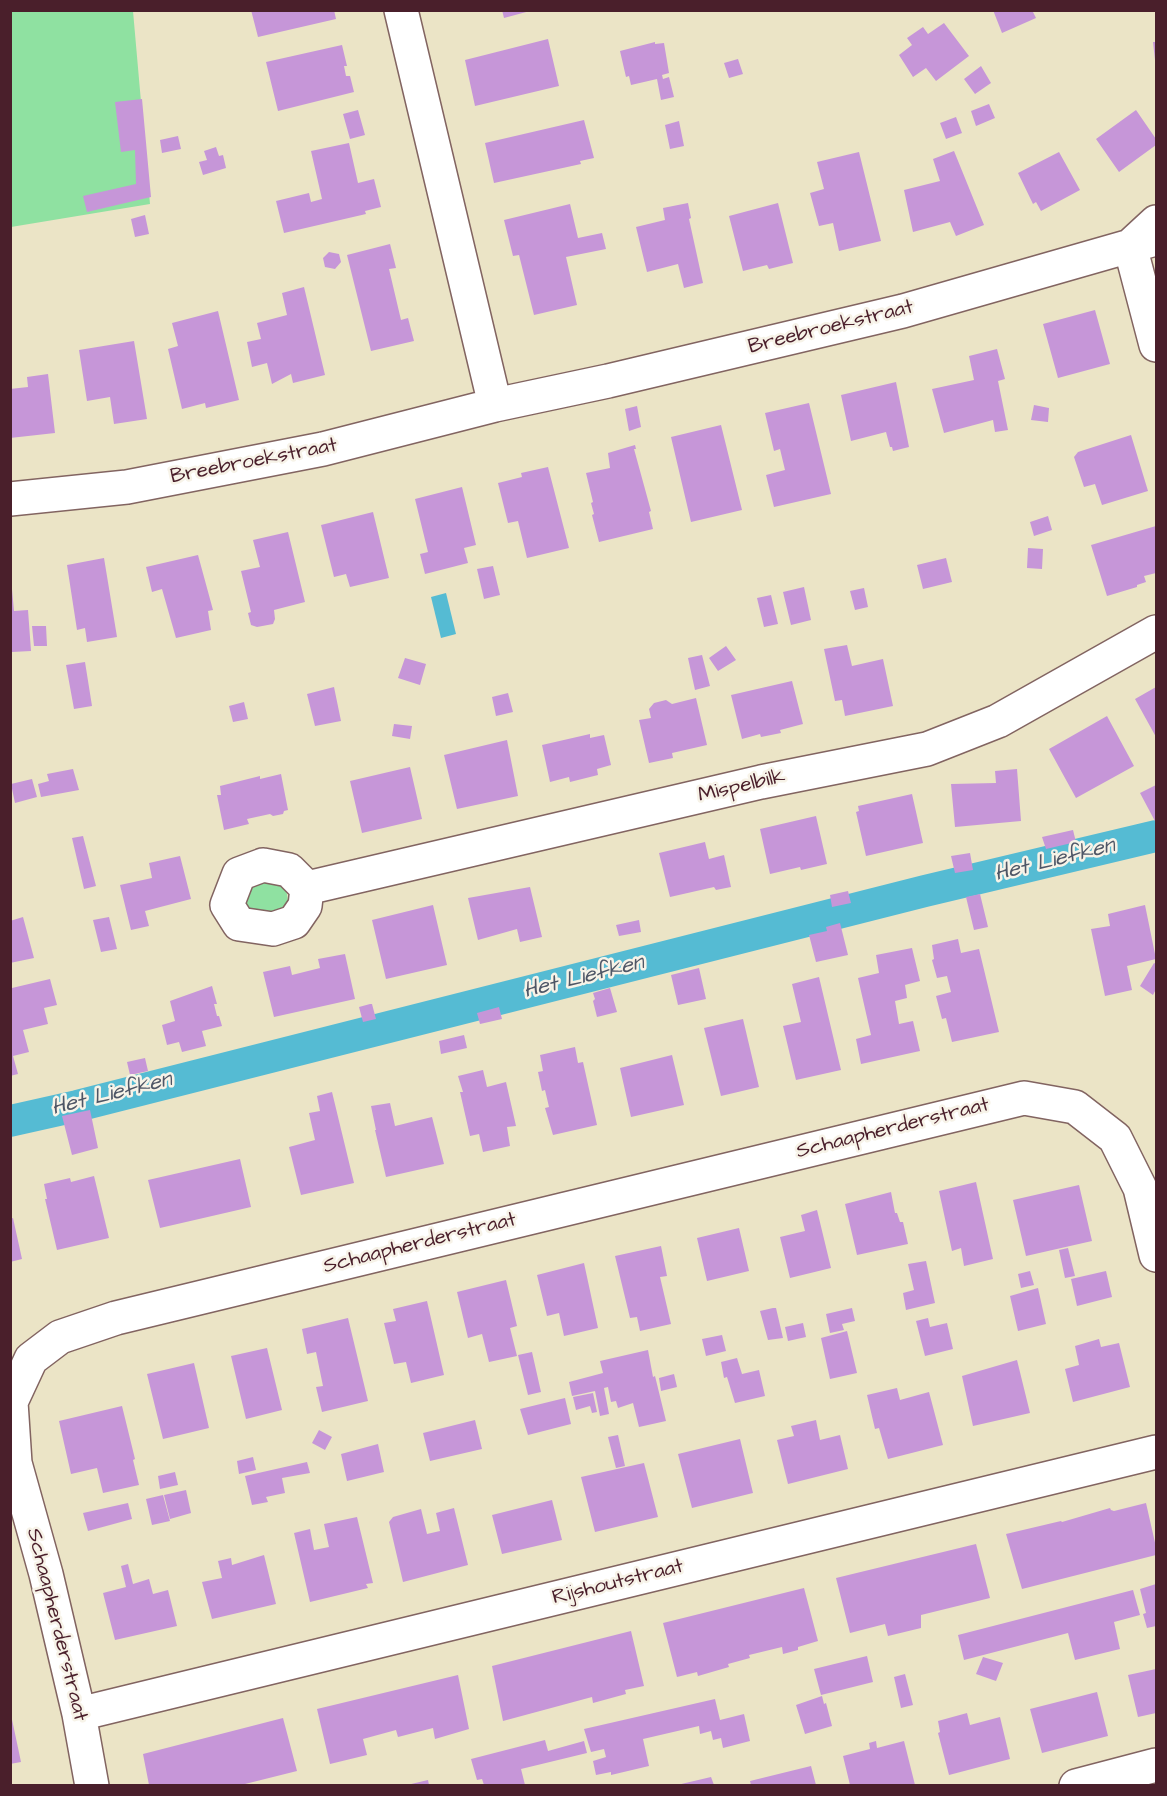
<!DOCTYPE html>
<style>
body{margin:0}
#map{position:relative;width:1167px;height:1796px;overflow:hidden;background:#ebe4c6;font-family:"Architects Daughter",sans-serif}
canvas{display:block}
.frame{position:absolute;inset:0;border:12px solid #4a1f2b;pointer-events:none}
</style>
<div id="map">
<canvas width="1167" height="1796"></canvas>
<div class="frame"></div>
</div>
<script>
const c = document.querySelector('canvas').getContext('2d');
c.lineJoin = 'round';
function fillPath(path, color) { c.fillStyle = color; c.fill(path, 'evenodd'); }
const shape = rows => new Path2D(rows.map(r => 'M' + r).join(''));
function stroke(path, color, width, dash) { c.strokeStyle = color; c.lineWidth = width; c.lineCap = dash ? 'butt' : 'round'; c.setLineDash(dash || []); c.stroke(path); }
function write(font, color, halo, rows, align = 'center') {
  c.font = font + ' "Architects Daughter",sans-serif'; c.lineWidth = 5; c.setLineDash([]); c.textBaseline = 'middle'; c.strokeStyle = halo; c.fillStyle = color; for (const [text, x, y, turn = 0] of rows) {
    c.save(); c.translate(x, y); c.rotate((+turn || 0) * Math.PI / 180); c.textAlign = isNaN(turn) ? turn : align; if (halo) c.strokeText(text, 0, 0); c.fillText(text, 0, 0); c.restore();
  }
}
const green = shape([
 [11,11,133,11,150,204,11,227],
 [278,879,286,888,288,901,284,909,259,918,241,904,249,884]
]);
const water = shape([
 [446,593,456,634,441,638,431,597]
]);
const canal = shape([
 [10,1121,77,1106,925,891,1156,836]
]);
const building = shape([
 [251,10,334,10,336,19,258,37],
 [502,10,530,10,530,11,504,18],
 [993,10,1032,10,1036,18,1002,33],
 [944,23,969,56,936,81,926,68,913,77,899,55,912,45,907,38,923,27,928,34],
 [548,39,559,86,475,106,465,60],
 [655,42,655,44,664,43,669,73,662,75,663,79,669,77,674,97,661,100,657,79,631,85,629,76,626,77,620,51],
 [1153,42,1156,42,1156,60,1155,60],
 [342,45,347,66,344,66,346,76,350,76,354,92,278,111,266,62],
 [738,59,743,74,729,78,724,63],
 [981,66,991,83,975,94,964,79],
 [142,99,151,197,87,212,83,196,136,184,135,150,121,152,115,102],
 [989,104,995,118,976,126,971,111],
 [358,110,365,135,350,139,343,114],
 [1136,110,1156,139,1156,145,1119,172,1096,139],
 [956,117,962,133,946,139,940,123],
 [584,120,594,158,580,161,581,164,494,183,485,143],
 [679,121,684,146,670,149,665,125],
 [178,136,181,149,162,153,160,140],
 [349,143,358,183,374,179,381,207,365,211,366,214,284,233,276,201,309,193,311,202,322,199,311,151],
 [216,147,219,156,223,155,226,168,203,175,199,162,207,160,204,151],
 [954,151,984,225,956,236,950,222,913,232,904,190,940,181,933,159],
 [859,152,881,241,839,251,833,223,819,226,810,193,824,189,817,162],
 [1059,152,1080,190,1041,211,1036,202,1033,204,1018,173],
 [688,203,691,218,689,219,703,283,684,288,678,264,647,272,636,227,665,220,663,208],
 [778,203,793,263,769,269,767,265,743,271,729,216],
 [570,204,578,238,602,233,606,249,566,257,577,305,534,315,519,255,513,256,504,220],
 [145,215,149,234,135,237,131,219],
 [390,244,396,268,389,269,401,320,408,318,414,341,371,351,347,255],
 [329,252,339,254,341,262,335,269,325,267,323,258],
 [304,287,325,375,293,383,291,374,272,384,267,363,252,367,247,342,261,339,257,323,287,315,282,293],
 [1095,310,1110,364,1058,378,1043,324],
 [218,311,239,400,206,408,205,403,182,409,168,349,178,346,172,323],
 [134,341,147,419,114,424,110,397,87,401,79,350],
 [997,349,1005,379,998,381,1008,430,995,432,993,420,944,433,932,389,974,380,969,356],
 [48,374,55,433,10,438,10,389,28,387,27,377],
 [896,382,909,447,893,451,892,447,890,447,886,432,851,441,841,395],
 [809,403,831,494,774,507,766,475,785,470,780,449,774,451,765,413],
 [1034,405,1049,408,1048,422,1031,420],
 [637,406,641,427,629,431,625,409],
 [721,425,742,510,691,522,671,437],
 [1131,435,1148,491,1102,505,1095,484,1084,487,1074,457,1078,452],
 [635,445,636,449,634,449,651,511,649,512,653,529,599,542,592,515,594,514,591,503,593,502,586,473,610,468,608,453],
 [548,467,569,548,527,558,518,521,508,523,498,483,522,477,521,473],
 [462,487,476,545,464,548,468,563,425,574,420,554,428,552,415,499],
 [373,512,389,578,350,587,346,574,334,577,321,525],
 [1048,516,1052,530,1034,536,1030,522],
 [1156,526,1156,573,1144,576,1146,582,1137,585,1137,587,1107,596,1091,545],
 [288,532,305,602,274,610,275,619,273,624,257,627,251,625,248,613,251,612,241,571,260,567,253,540],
 [1028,548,1043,549,1042,569,1027,568],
 [198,555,213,610,208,611,211,630,176,638,162,589,152,592,146,567],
 [104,558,117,637,87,642,85,628,77,630,67,565],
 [946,558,952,582,923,589,917,565],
 [493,566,500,595,484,599,477,569],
 [804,587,811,620,791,625,783,592],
 [864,588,868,607,855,610,850,591],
 [10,589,12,589,14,611,28,610,31,651,12,652],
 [771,595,778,624,764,627,757,598],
 [32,626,46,626,47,646,34,646],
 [847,645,852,666,883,659,893,706,845,716,842,700,835,701,824,649],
 [726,646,736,660,718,671,709,658],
 [702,655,710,686,695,690,688,658],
 [405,658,426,664,420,685,398,678],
 [85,662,92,706,74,709,66,665],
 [792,681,803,724,780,730,781,733,761,737,760,734,742,739,731,695],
 [334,687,341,721,315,726,307,694],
 [1156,687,1156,737,1135,699],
 [508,693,513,712,496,716,492,697],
 [696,698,707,745,672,753,673,758,649,763,639,720,651,718,649,709,654,703,666,700,672,704],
 [244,702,248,719,233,722,229,706],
 [1107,716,1134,766,1076,798,1049,749],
 [394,724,412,726,410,739,392,736],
 [590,734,590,738,604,735,611,765,597,769,598,775,570,782,569,777,550,782,542,745],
 [507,740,518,796,457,809,444,755],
 [410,767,422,819,362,833,350,781],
 [73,769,79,790,41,797,38,784,49,781,47,774],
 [1017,769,1021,821,955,827,951,784,996,783,995,771],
 [281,774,288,810,284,811,283,814,273,816,270,814,247,819,249,824,224,830,217,795,221,795,220,786,260,776,260,779],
 [32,779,37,797,15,803,11,784],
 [1156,785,1156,823,1140,793],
 [912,794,923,843,866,856,856,812,859,811,858,806],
 [816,816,827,864,801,870,800,867,770,874,760,829],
 [1073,830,1076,842,1046,849,1042,837],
 [83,836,96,886,84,889,72,838],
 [705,842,709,859,724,855,731,887,716,890,714,887,670,897,659,853],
 [970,853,973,870,955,873,951,856],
 [180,856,191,899,145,911,149,926,131,930,120,885,152,878,149,863],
 [530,887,542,937,520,942,517,929,478,940,468,898],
 [848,891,851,903,832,907,830,895],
 [980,894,988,927,974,930,966,897],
 [433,905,447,965,386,979,372,920],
 [1145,905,1156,959,1127,966,1132,990,1105,996,1091,929,1110,926,1108,914],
 [23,917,34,958,10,963,10,921],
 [109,917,117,949,101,952,93,920],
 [639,920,641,932,619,936,616,925],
 [840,923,848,955,816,962,809,935,827,931,826,927],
 [958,939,961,953,979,949,999,1032,952,1042,946,1018,942,1019,936,996,951,992,947,976,937,978,932,960,934,959,932,945],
 [912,948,920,981,905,985,907,998,895,1001,899,1024,913,1021,920,1051,861,1064,856,1039,871,1035,858,978,879,973,876,955],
 [345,954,355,999,274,1017,263,972,290,966,292,975,320,968,318,959],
 [1154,963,1156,964,1156,989,1153,995,1140,986],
 [699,968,706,999,678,1005,671,975],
 [819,977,841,1070,796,1080,783,1026,801,1022,792,984],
 [50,979,57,1005,44,1008,48,1024,23,1030,29,1052,13,1056,18,1074,10,1076,10,984,12,988],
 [212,986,217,1004,214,1004,217,1016,219,1016,222,1026,202,1031,206,1046,182,1052,179,1042,167,1045,162,1025,175,1021,170,1001],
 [610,988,617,1012,597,1017,593,1001,595,999,593,993],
 [370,1004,372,1004,376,1019,363,1022,359,1007],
 [499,1007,502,1019,480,1024,477,1013],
 [743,1019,759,1087,721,1096,704,1028],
 [464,1035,467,1048,441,1054,439,1041],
 [575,1047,578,1063,583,1062,597,1125,553,1135,545,1108,549,1107,545,1090,542,1091,538,1072,543,1071,540,1055],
 [672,1055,684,1105,631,1117,620,1068],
 [145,1058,148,1071,130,1075,127,1062],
 [483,1070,487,1087,506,1082,516,1126,507,1127,510,1146,483,1152,479,1134,470,1136,460,1092,463,1092,458,1076],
 [332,1092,354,1183,301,1195,289,1147,315,1140,309,1113,320,1111,317,1096],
 [390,1103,395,1126,432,1117,444,1164,386,1177,375,1130,376,1130,371,1106],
 [90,1110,98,1148,72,1155,62,1116],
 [240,1159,251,1207,160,1228,148,1180],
 [94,1176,109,1238,57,1250,45,1199,47,1199,44,1184,70,1178,71,1182],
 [976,1182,993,1259,964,1266,961,1248,952,1251,939,1191],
 [1079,1185,1092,1241,1026,1256,1013,1200],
 [891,1192,895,1213,897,1213,900,1222,903,1222,908,1244,857,1255,845,1204],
 [817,1210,831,1268,790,1278,780,1237,805,1231,801,1215],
 [13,1218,22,1259,10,1262,10,1219],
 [739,1228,749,1271,707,1281,697,1238],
 [661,1246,667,1276,660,1277,671,1324,640,1331,637,1317,630,1318,615,1256],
 [1068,1248,1075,1276,1065,1278,1059,1250],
 [926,1261,935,1303,906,1310,903,1293,914,1290,908,1264],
 [584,1263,598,1328,564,1336,559,1313,547,1316,537,1275],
 [1030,1271,1034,1285,1021,1288,1018,1274],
 [1106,1271,1112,1297,1077,1306,1071,1279],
 [506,1280,517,1326,510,1328,517,1356,489,1362,482,1334,468,1338,457,1292],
 [1038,1288,1046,1324,1018,1331,1010,1296],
 [427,1301,444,1375,411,1383,406,1362,394,1364,384,1323,396,1321,393,1309],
 [773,1308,776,1308,783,1338,768,1340,760,1311],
 [852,1308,855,1321,842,1324,844,1330,830,1333,826,1314],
 [348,1318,368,1401,322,1412,316,1387,323,1386,316,1352,307,1354,302,1329],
 [928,1318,930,1327,947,1323,953,1349,925,1356,916,1321],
 [803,1323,806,1337,788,1341,785,1327],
 [847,1331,857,1373,830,1379,821,1338],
 [722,1335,726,1351,706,1356,702,1339],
 [1099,1339,1101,1347,1119,1343,1130,1387,1073,1402,1065,1369,1079,1365,1075,1346],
 [267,1348,282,1410,246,1419,231,1356],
 [648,1350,653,1377,655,1376,666,1421,639,1427,633,1403,618,1408,616,1401,611,1402,608,1387,604,1388,609,1414,600,1416,595,1391,572,1396,569,1382,603,1373,600,1361],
 [532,1352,541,1392,528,1395,518,1355],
 [737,1358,742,1374,759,1370,765,1396,735,1403,727,1377,724,1378,721,1362],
 [1017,1360,1030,1413,973,1426,962,1376],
 [194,1363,209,1428,163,1439,147,1374],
 [674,1374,677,1387,661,1391,659,1378],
 [897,1388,900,1400,929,1392,943,1445,888,1459,879,1428,875,1429,867,1395],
 [593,1393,597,1412,592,1413,590,1406,576,1410,573,1397],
 [565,1398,571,1424,528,1435,520,1409],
 [122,1406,135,1459,133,1460,139,1485,103,1493,97,1468,71,1474,59,1421],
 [475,1420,482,1449,430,1461,423,1433],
 [816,1420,820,1440,840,1435,848,1469,788,1484,777,1440,794,1436,791,1426],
 [319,1430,332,1437,325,1450,312,1443],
 [618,1435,625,1466,616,1468,608,1437],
 [740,1439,753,1493,692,1508,678,1454],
 [378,1444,384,1472,347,1481,341,1454],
 [253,1457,256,1470,239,1474,237,1461],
 [307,1462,310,1473,282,1478,285,1493,266,1497,268,1502,252,1505,245,1476],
 [644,1463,658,1517,595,1532,581,1477],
 [175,1472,178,1485,160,1489,158,1476],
 [186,1490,191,1513,170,1519,164,1495],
 [163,1495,170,1521,152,1525,146,1499],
 [552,1500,562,1540,502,1554,492,1515],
 [128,1503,132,1519,88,1531,83,1513],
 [1146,1503,1156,1547,1156,1555,1022,1589,1006,1534,1061,1521,1062,1522,1110,1508,1111,1510,1114,1511],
 [454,1508,468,1565,403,1582,389,1522,393,1517,421,1509,427,1534,440,1531,436,1513],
 [357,1517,373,1583,366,1584,368,1588,310,1602,294,1533,310,1529,314,1550,329,1547,324,1524],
 [976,1544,990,1598,921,1615,921,1628,888,1636,885,1624,850,1633,836,1578],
 [264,1555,276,1604,212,1619,202,1582,222,1578,218,1561,231,1558,232,1565],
 [128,1564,133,1584,149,1579,153,1594,168,1590,177,1626,115,1640,103,1593,126,1587,121,1566],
 [1156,1584,1156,1626,1147,1628,1143,1614,1146,1613,1140,1589],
 [804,1588,818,1641,798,1647,798,1650,783,1654,782,1647,749,1655,750,1658,728,1664,729,1667,698,1676,697,1672,677,1677,663,1623],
 [1133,1590,1140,1615,1114,1622,1120,1649,1075,1660,1068,1633,964,1660,958,1635],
 [631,1631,644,1686,625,1690,626,1694,593,1703,592,1697,503,1721,492,1666],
 [867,1656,873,1682,821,1695,814,1669],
 [983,1657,1003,1663,996,1681,976,1674],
 [1156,1669,1156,1713,1138,1717,1128,1675],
 [905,1674,913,1705,901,1708,894,1677],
 [458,1675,469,1729,435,1739,433,1728,398,1737,396,1730,363,1739,367,1755,330,1764,317,1709],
 [1097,1692,1108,1736,1042,1753,1030,1709],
 [822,1696,824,1704,826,1703,832,1726,805,1734,796,1705],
 [715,1699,720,1720,744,1714,750,1741,723,1748,721,1738,713,1740,711,1731,700,1734,699,1726,643,1739,649,1766,611,1775,611,1772,596,1775,593,1761,606,1757,604,1749,591,1752,584,1729],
 [10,1710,21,1762,10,1764],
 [967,1713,970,1725,1000,1717,1010,1759,949,1775,938,1733,940,1732,938,1721],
 [283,1718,297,1771,241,1785,149,1785,143,1754],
 [545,1740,548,1751,584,1741,587,1753,521,1769,525,1785,484,1785,482,1779,477,1780,471,1759],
 [876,1741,877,1748,904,1741,915,1785,850,1785,843,1756,870,1749,869,1743],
 [811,1766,816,1785,751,1785,750,1781],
 [711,1777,714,1785,677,1785],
 [428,1780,429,1785,407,1785]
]);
const street = shape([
 [401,10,495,405],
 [1152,240,1130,246,1156,345],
 [10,499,127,487,323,449,495,405,608,381,903,311,1130,246,1156,222],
 [263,865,289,870,307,888,305,906,294,922,273,929,239,924,227,905,239,874,263,865],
 [307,888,761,782,927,749,998,721,1156,632],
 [79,1714,1156,1452],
 [92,1786,79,1714,46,1574,15,1463,11,1402,31,1359,60,1337,116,1318,1024,1098,1075,1107,1115,1138,1140,1188,1156,1255],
 [1076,1786,1156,1765]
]);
const streetNames = [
 ["Breebroekstraat",831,328,-14],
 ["Breebroekstraat",254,462,-11],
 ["Mispelbilk",742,787,-13],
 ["Schaapherderstraat",893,1129,-14],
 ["Schaapherderstraat",420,1244,-14],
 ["Rijshoutstraat",618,1583,-14],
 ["Schaapherderstraat",56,1625,76]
];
const waterNames = [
 ["Het Liefken",1055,861,-14],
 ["Het Liefken",584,978,-14],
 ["Het Liefken",112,1095,-14]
];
fillPath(green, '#8fe1a1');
fillPath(water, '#55bbd3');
stroke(canal, '#55bbd3', 32);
fillPath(building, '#c696d8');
stroke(street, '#826461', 36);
stroke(street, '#fff', 33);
write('21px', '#4a1f2b', '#f7f3e8', streetNames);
write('italic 22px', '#4e5666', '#f7f3e8', waterNames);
</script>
